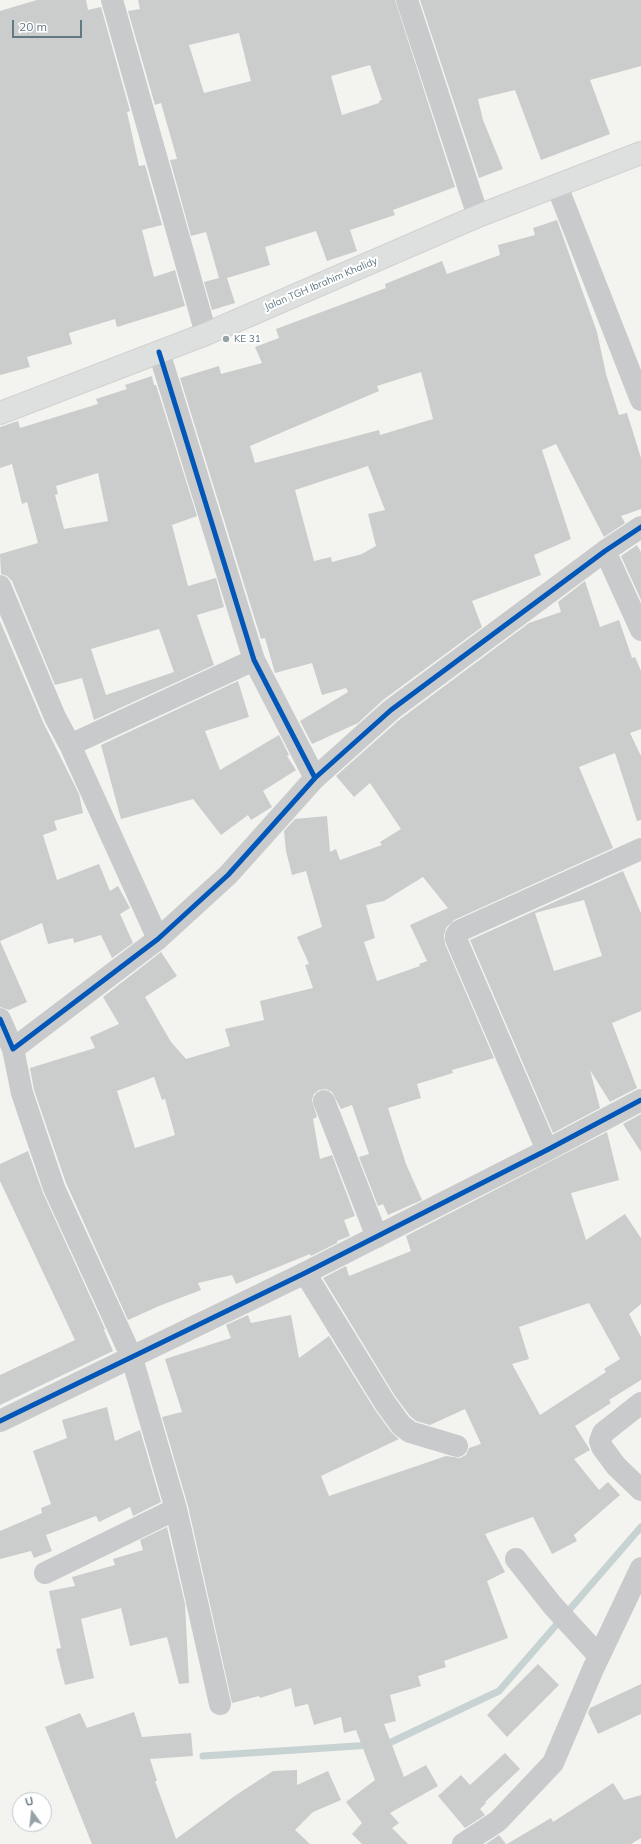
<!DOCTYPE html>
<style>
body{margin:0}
#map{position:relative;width:641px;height:1844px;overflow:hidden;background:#f3f3f0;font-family:Mulish,sans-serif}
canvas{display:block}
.north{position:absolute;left:12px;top:1792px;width:40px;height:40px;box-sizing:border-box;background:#fff;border:1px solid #c0c9cd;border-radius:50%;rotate:345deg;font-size:11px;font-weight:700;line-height:16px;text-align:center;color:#627882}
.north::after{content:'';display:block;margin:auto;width:14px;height:18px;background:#95a3a8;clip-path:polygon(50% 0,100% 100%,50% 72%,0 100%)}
.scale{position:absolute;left:12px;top:20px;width:70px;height:18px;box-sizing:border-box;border:2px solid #627882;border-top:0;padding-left:5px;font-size:12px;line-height:14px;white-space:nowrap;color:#627882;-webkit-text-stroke:3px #fff;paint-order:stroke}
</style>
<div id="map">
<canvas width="641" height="1844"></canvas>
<div class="north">U</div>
<div class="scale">20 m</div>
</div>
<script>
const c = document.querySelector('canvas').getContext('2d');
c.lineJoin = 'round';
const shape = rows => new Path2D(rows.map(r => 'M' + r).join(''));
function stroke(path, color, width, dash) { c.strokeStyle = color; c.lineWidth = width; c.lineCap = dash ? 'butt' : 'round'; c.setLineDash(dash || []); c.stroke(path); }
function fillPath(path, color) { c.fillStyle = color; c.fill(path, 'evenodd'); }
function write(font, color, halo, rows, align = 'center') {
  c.font = font + ' Mulish,sans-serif'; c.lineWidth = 4; c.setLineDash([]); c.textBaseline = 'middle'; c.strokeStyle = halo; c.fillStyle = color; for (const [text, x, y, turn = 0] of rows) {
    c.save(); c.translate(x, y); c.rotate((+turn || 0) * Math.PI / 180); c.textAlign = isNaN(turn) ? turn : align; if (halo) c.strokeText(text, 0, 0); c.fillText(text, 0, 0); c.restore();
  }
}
const stream = shape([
 [382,1744,387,1744,499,1691,641,1527],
 [203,1756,372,1745]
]);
const building = shape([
 [37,0,86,0,88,10,101,7,130,111,127,112,139,166,145,165,162,225,142,230,154,277,175,270,185,306,117,327,115,319,69,333,72,344,27,357,30,367,0,375,0,11],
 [138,0,395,0,455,187,393,210,395,215,350,230,357,251,327,261,316,231,265,247,270,265,227,278,235,303,212,310,204,282,219,278,206,232,191,236,170,160,177,159,161,103,155,105,128,11,140,9],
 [239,33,251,81,204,93,189,45],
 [370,65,382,100,379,101,379,103,342,115,331,76],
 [420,0,641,0,641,66,590,80,610,134,541,160,515,90,478,99,483,120,503,169,479,178],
 [557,220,597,332,606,374,619,415,627,413,641,458,641,509,621,516,625,523,604,537,556,444,542,450,571,539,534,555,541,575,472,601,482,627,383,700,358,723,312,744,300,721,348,692,346,688,322,695,312,663,275,673,265,638,261,639,180,378,219,366,221,374,262,363,255,347,279,338,276,329,386,288,385,284,442,261,447,274,500,255,498,245,535,235,533,228],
 [421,372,433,419,380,435,379,430,255,463,250,446,379,391,377,386],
 [368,466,385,510,368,514,376,546,362,554,332,562,331,557,314,561,295,490],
 [152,376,154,385,156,385,197,516,172,525,188,586,216,578,224,607,197,615,214,665,94,720,82,678,55,685,12,581,7,576,1,574,0,554,38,543,27,502,22,504,12,464,0,468,0,427,18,421,20,428,98,404,96,399,127,389,125,385],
 [98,473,108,521,64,529,55,495,58,494,56,486],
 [159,629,174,672,106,695,91,649],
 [637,545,641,552,641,600,621,556],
 [585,581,600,627,619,620,632,658,635,657,641,671,641,729,630,733,641,756,641,820,637,821,615,753,579,767,613,848,454,920,446,928,444,935,445,944,494,1058,452,1070,453,1073,417,1084,421,1098,388,1108,406,1164,422,1200,388,1215,383,1204,378,1206,359,1157,369,1154,352,1105,341,1109,332,1092,326,1089,319,1090,314,1094,312,1100,317,1117,313,1119,320,1159,332,1155,355,1216,344,1220,350,1236,337,1241,337,1243,311,1256,310,1254,236,1284,232,1275,198,1283,201,1290,159,1306,128,1320,66,1183,34,1090,30,1068,95,1048,90,1037,119,1024,103,997,161,952,177,976,145,997,171,1042,186,1059,230,1046,225,1029,264,1020,260,1001,313,988,305,965,309,964,297,937,322,927,306,871,292,875,286,851,284,831,295,819,327,816,330,852,336,849,340,860,382,845,380,842,401,829,370,783,354,797,336,776,399,720,529,623,561,612,558,602],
 [423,877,448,908,410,925,427,961,419,964,420,966,377,981,364,942,375,938,366,905,384,901],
 [154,1077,162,1100,165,1099,175,1135,135,1148,117,1091],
 [0,621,43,722,79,794,83,813,54,821,57,830,43,835,57,880,99,864,110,891,118,886,130,908,120,914,133,943,112,958,101,935,74,943,73,938,48,944,42,923,0,941,27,1002,9,1010,0,1007],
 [238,681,249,717,205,731,220,770,279,735,289,755,287,756,296,770,263,791,272,807,251,820,248,815,221,835,193,799,121,819,101,745],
 [623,871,641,913,641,1011,612,1023,637,1088,610,1102,590,1070,600,1108,553,1133,470,940],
 [584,900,602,956,554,971,535,913],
 [641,1114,641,1152,623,1124],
 [607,1132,619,1180,571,1193,586,1240,625,1214,641,1238,641,1304,629,1314,641,1337,641,1380,609,1400,611,1403,575,1426,590,1450,574,1459,599,1490,608,1482,620,1495,574,1535,577,1541,552,1554,533,1517,485,1534,505,1572,487,1581,508,1638,444,1661,446,1667,418,1676,421,1686,390,1695,396,1721,384,1724,404,1777,426,1765,438,1786,390,1813,399,1823,392,1828,408,1844,362,1844,352,1834,362,1823,346,1802,375,1780,356,1730,344,1733,341,1717,314,1725,308,1704,295,1707,291,1688,260,1698,259,1696,232,1703,188,1506,162,1417,182,1412,165,1359,231,1338,226,1325,248,1315,251,1323,291,1315,299,1358,329,1336,375,1410,391,1432,399,1439,321,1476,329,1496,446,1456,460,1458,466,1455,469,1448,481,1444,465,1409,430,1425,416,1421,410,1416,395,1396,323,1278,346,1266,349,1276,411,1251,406,1236],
 [589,1303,620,1359,604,1369,606,1372,540,1415,512,1364,529,1359,519,1327],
 [28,1151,43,1193,105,1329,104,1330,113,1351,0,1405,0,1375,75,1340,0,1181,0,1164],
 [107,1407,115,1441,140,1430,161,1502,133,1516,130,1507,99,1522,96,1516,46,1535,52,1551,34,1558,31,1551,0,1559,0,1531,42,1513,41,1508,51,1504,33,1451,67,1438,62,1420],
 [167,1527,185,1604,189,1683,179,1684,167,1637,130,1646,121,1608,81,1619,94,1678,65,1685,56,1649,61,1648,49,1591,75,1586,72,1577,115,1565,113,1559,143,1550,140,1540],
 [538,1664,559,1685,507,1737,487,1715],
 [641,1684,641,1714,598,1734,588,1713,590,1708],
 [134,1712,142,1737,191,1733,193,1756,150,1759,157,1781,155,1781,176,1839,236,1795,273,1771,297,1770,297,1785,328,1771,341,1800,313,1812,295,1830,310,1844,92,1844,45,1727,80,1713,87,1728],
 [505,1753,520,1769,485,1802,486,1803,480,1809,485,1815,465,1828,438,1796,461,1775,470,1785],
 [613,1783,624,1800,641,1795,641,1838,631,1844,507,1844,551,1818,553,1822],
 [499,1835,506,1844,486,1844]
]);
const minor = shape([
 [112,0,206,334],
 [407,0,478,216],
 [557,186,641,400],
 [159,352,254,660,315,778],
 [605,551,641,630],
 [0,586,55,717,70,745,158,939],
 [70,745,254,660],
 [0,1019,13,1049,158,939,228,875,315,778,391,710,605,551,641,527],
 [13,1049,22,1093,54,1188,132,1358,176,1509,220,1704],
 [324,1101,377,1237],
 [547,1150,456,939,456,935,459,931,641,849],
 [305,1273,385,1403,401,1425,410,1432,457,1446],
 [641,1403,603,1433,600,1441,602,1447,616,1466,641,1490],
 [0,1421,305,1273,547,1150,641,1100],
 [516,1559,553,1606,599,1656],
 [45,1573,176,1509],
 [463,1844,498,1821,553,1763,593,1669,641,1568]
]);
const major = shape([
 [0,413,206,334,478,216,641,153]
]);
const cycleway = shape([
 [159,352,254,660,315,778],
 [0,1019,13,1049,158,939,228,875,315,778,391,710,605,551,641,527],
 [0,1421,305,1273,547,1150,641,1100]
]);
const markers = [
 [226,339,4,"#95a3a8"]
];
const streetNames = [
 ["Jalan TGH Ibrahim Khalidy",321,284,-23]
];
const poiNames = [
 ["KE 31",234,339]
];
stroke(stream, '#c7d2d3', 7);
fillPath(building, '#cbcccc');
stroke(major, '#d0d1d0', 24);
stroke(minor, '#c8cacb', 22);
stroke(major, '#dedfdf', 22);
stroke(cycleway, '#0057b8', 5);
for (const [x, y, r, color] of markers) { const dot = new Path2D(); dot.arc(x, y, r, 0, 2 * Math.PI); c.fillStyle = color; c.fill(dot); stroke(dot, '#fff', 1.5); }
write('10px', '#627882', '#fff', streetNames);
write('10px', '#627882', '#fff', poiNames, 'left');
</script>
